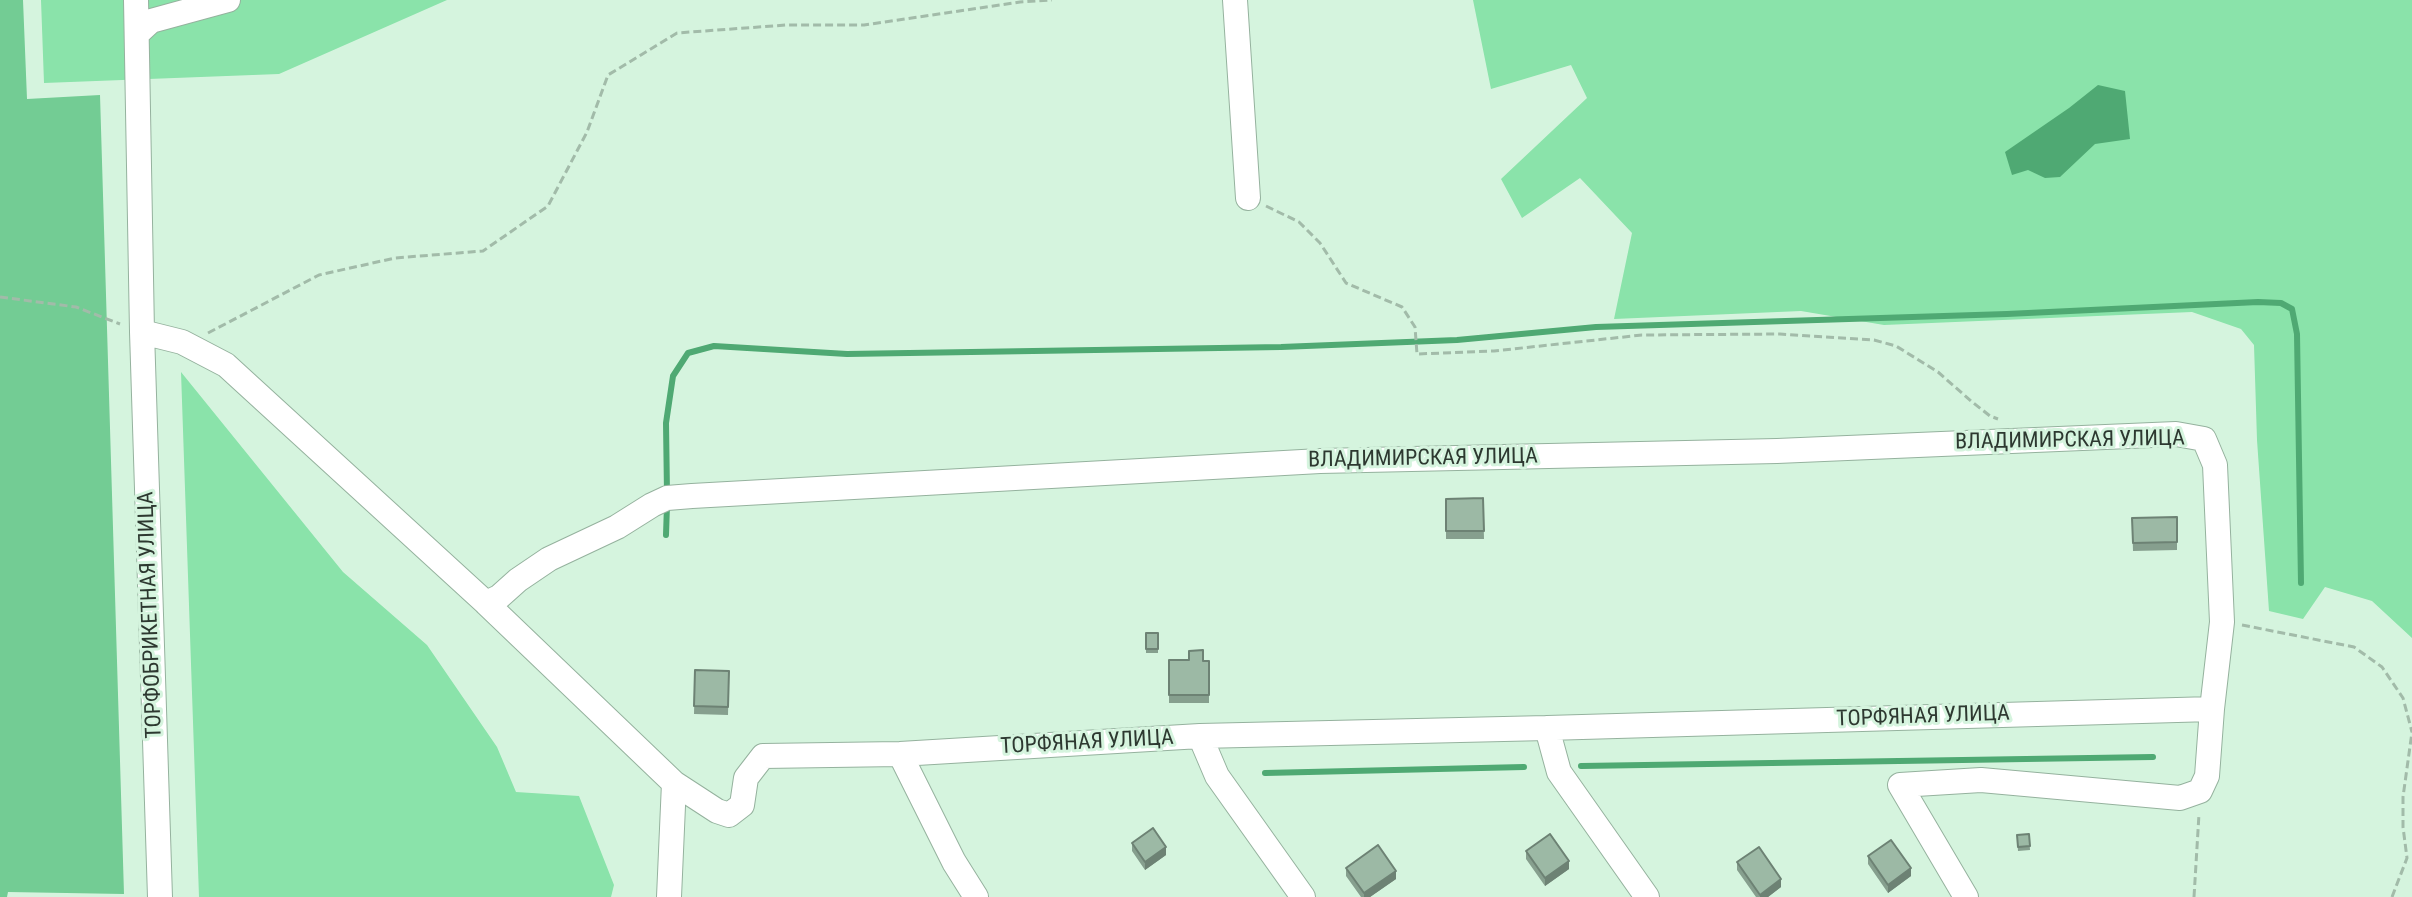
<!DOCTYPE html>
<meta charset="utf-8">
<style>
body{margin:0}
canvas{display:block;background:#d5f4de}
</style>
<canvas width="2412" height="897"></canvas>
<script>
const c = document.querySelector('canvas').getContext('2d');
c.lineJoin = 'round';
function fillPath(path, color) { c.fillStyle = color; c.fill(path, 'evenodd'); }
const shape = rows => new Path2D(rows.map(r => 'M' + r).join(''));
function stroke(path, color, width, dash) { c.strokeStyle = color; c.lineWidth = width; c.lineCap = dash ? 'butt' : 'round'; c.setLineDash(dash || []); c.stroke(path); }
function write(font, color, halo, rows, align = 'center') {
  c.font = font + ' "Roboto Condensed",sans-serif'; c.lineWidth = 6; c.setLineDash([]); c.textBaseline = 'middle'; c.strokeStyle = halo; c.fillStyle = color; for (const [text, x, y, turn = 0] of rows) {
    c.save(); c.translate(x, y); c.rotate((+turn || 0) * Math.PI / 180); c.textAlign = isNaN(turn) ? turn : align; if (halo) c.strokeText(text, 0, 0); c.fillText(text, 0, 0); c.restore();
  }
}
const green = shape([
 [41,0,447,0,279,74,44,83],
 [1473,0,2412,0,2412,638,2372,601,2325,587,2303,619,2269,611,2257,440,2254,345,2241,329,2192,312,1884,325,1801,311,1614,319,1632,233,1580,178,1522,218,1501,179,1587,98,1571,65,1491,89],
 [181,372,343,572,427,645,497,747,516,792,579,796,614,885,611,897,199,897]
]);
const forest = shape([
 [0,0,23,0,27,99,100,95,124,894,8,892,7,897,0,897]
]);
const water = shape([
 [2098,85,2125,91,2130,139,2095,144,2060,177,2045,178,2028,170,2012,175,2005,152,2069,108]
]);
const stream = shape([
 [667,494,666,423,673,376,688,353,714,346,847,354,1281,347,1457,340,1596,327,2007,314,2258,302,2281,303,2292,309,2297,334,2301,583],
 [666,535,667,505],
 [1581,766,2153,757],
 [1265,773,1524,767]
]);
const path = shape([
 [1266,206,1299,222,1320,243,1346,283,1402,307,1415,327,1417,354,1494,351,1642,335,1780,334,1874,340,1896,346,1938,372,1971,401,1990,416,1998,419],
 [0,297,76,307,120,324],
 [208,333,319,275,395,258,483,251,548,206,587,132,608,75,677,33,786,25,864,25,1020,2,1052,0],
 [2242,625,2354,647,2382,667,2403,698,2412,732],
 [2194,897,2199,814],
 [2392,897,2407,858,2403,827,2403,797,2412,732]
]);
const minor = shape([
 [136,0,142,332,160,897],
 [1235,0,1248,198],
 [137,34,151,21,228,0],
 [142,332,182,342,226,365,486,603,674,783,717,811,729,815,742,805,746,778,763,756,900,754,1200,736,1547,728,1559,772,1647,897],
 [486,603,499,597,518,580,549,559,617,527,652,505,667,498,692,496,1320,461,1777,451,2176,434,2204,439,2215,465,2222,622,2212,709,1547,728],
 [1200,736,1217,776,1303,897],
 [900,754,954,862,976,897],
 [669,897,674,783],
 [1966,897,1900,785,1981,780,2180,798,2200,791,2207,776,2212,709]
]);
const wall = shape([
 [1483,498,1484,539,1446,539,1446,499],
 [2177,517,2177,550,2133,551,2132,518],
 [1146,633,1158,633,1158,653,1146,653],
 [1169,660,1209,661,1209,703,1169,703],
 [695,670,729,671,728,715,694,714],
 [2029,834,2030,850,2018,851,2017,835],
 [1132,843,1166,855,1145,870,1132,851],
 [1526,851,1569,869,1545,886,1526,859],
 [1868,856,1911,876,1888,893,1868,864],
 [1737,862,1781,887,1768,897,1756,897,1737,870],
 [1346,868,1396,879,1370,897,1361,897,1346,876]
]);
const shadedWall = shape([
 [1166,847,1166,855,1145,870,1145,862],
 [1569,861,1569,869,1545,886,1545,878],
 [1911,868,1911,876,1888,893,1888,885],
 [1396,871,1396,879,1370,897,1364,897,1364,893],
 [1781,879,1781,887,1768,897,1760,897,1760,895]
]);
const building = shape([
 [1483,498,1484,531,1446,531,1446,499,1483,498],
 [2177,517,2177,542,2133,543,2132,518,2177,517],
 [1146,633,1158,633,1158,649,1146,649,1146,633],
 [1203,650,1203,661,1209,661,1209,695,1169,695,1169,660,1189,660,1189,651,1203,650],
 [695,670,729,671,728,707,694,706,695,670],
 [1153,828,1166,847,1145,862,1132,843,1153,828],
 [1550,834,1569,861,1545,878,1526,851,1550,834],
 [2029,834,2030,846,2018,847,2017,835,2029,834],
 [1891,840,1911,868,1888,885,1868,856,1891,840],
 [1378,845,1396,871,1364,893,1346,868,1378,845],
 [1759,847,1781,879,1760,895,1737,862,1759,847]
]);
const streetNames = [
 ["ВЛАДИМИРСКАЯ УЛИЦА",2070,441,-1],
 ["ВЛАДИМИРСКАЯ УЛИЦА",1423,459,-1],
 ["ТОРФОБРИКЕТНАЯ УЛИЦА",151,615,-92],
 ["ТОРФЯНАЯ УЛИЦА",1923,717,-2],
 ["ТОРФЯНАЯ УЛИЦА",1087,743,-3]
];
fillPath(green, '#8ae3aa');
fillPath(forest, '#73cc94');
fillPath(water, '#4fa973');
stroke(stream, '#4fa973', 6);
stroke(minor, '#95b29e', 26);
stroke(path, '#a2bba9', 3, [8, 4]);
stroke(minor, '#fff', 24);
fillPath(wall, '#869f8e');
fillPath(shadedWall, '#6d8274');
fillPath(building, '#9cb9a5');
stroke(building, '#6d8274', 2);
write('22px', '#2d3830', '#d5f4de', streetNames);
</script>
